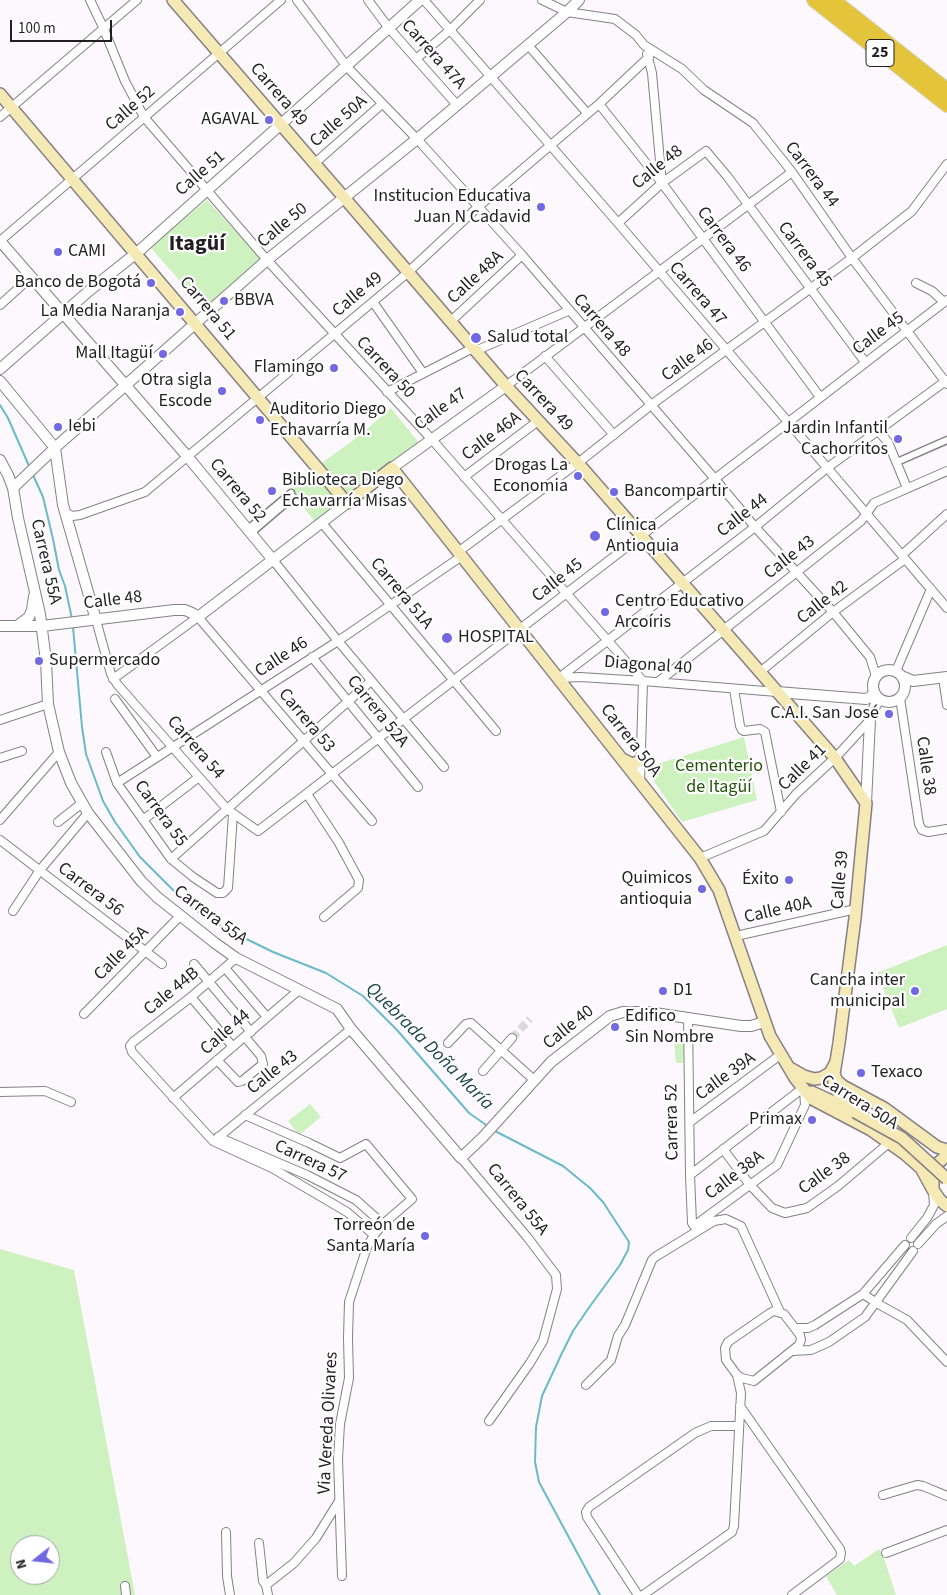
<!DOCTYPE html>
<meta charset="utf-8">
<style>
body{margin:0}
#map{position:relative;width:947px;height:1595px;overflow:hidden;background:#fdf8fd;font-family:"Source Sans 3",sans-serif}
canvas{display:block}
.north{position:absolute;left:10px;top:1535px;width:50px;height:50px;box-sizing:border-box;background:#fff;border:1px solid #a6a5a6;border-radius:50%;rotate:254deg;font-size:14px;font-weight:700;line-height:20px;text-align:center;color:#211f21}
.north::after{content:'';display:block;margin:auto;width:18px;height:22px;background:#7368e3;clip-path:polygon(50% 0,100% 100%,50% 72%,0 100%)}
.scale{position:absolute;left:10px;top:20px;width:102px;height:22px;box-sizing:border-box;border:2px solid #211f21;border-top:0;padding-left:6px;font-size:15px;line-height:18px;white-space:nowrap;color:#211f21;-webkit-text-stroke:4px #fff;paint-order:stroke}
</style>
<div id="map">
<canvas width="947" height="1595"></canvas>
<div class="north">N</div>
<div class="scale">100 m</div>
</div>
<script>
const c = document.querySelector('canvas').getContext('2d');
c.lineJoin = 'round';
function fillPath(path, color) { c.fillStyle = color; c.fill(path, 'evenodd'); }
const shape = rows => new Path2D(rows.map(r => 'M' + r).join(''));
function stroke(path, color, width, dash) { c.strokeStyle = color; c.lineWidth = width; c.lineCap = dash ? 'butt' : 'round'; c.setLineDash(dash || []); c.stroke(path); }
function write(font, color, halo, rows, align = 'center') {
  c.font = font + ' "Source Sans 3",sans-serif'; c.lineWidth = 4.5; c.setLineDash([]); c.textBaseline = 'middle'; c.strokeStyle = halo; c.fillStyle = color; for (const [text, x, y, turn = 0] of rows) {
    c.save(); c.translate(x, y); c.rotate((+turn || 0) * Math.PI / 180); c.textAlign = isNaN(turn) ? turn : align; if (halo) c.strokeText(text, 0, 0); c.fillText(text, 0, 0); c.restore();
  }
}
const green = shape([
 [207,200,260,258,204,308,150,247],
 [391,408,419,443,316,523,295,497,248,527,323,462,359,436],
 [744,737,757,800,682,822,651,777,651,766],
 [947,945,947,1009,899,1028,877,973],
 [684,1041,683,1063,676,1063,674,1042],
 [310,1104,321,1117,299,1135,288,1121],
 [0,1249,74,1270,135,1595,0,1595],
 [20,1545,50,1545,50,1575,20,1575],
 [879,1549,883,1555,896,1595,837,1595,826,1576,849,1560,854,1566]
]);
const stream = shape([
 [0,405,8,418,29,466],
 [33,475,43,497,53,539,59,570,65,586,72,619],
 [73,627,82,727,86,754,103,801,115,822,140,857,190,907,226,929,273,952,326,973,363,996,397,1030,469,1113,489,1127],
 [495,1131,563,1166,590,1188,603,1202,629,1242,628,1250,620,1265,588,1309,573,1331,562,1353,542,1396,536,1427,535,1462,539,1482,600,1595]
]);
const minorTunnel = shape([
 [512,1038,530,1019]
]);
const pedestrian = shape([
 [897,462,947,440],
 [248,529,291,493],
 [251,533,293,497]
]);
const minor = shape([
 [90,0,103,27,125,81,144,117,267,260,435,443,643,681,640,783],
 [297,0,348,68,417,139,522,255,715,479,755,527,833,612,870,657,876,676],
 [368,0,388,27,457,105],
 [424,0,618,223,947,608],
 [542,0,567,12,615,19,636,35,644,45,682,69,704,90,753,123,792,172,852,258,947,384],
 [528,45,587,113],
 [647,54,652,73,662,183],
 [416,59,450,30,480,0],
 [599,104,662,183,820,397],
 [0,117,137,0],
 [315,163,382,104],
 [618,223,662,183,706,151,727,176,865,362],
 [0,241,281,0],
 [916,283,932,291,944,302],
 [373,302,423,373],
 [0,305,31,277],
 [450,322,522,255],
 [475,351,568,311],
 [545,356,614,435],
 [506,386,792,172],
 [387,392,473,348],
 [879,432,888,442,907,488],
 [464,477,538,421],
 [65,512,72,516,80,515,145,492,405,275,478,207,599,104,649,57],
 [322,523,496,731],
 [458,552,583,459,651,405,852,258,912,211,947,164],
 [902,555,947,514],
 [273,560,338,641,444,767],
 [96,620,111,674,117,684,227,809,258,831,947,300],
 [312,657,418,787],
 [896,671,931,589],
 [760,672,833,612,905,559],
 [943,677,947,705],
 [559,678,755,527,827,468,947,380],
 [559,678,580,677,643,681,777,692],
 [113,679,198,617,372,821],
 [658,682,861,521,874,503,947,471],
 [734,689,740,726,742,730,744,731,760,729,765,732,781,812],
 [900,698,919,824,922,830,928,832,947,829],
 [115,699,157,757],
 [0,720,48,704],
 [106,752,117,783,171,859,193,877,217,893,223,893,228,888,233,814],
 [0,758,22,751],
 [117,783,338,641,462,556],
 [307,794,339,843,359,880,358,888,324,917],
 [0,820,59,752],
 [143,820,199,777],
 [58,822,82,803],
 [0,840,162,964],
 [700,858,764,831,796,794,837,756,870,720],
 [171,859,371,681],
 [13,911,40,870,88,813],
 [736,936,856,909],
 [236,958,191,997,133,1042,130,1046,132,1052,213,1141,272,1168,347,1212,374,1235],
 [194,964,251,1032],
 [225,968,267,1017],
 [191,997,233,1047],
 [84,1014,181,915],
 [688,1017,690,1175,692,1223,694,1226,777,1165,805,1105,804,1090],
 [448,1043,466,1024,471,1023,534,1080],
 [217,1060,238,1082,242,1081,263,1064,261,1056,245,1037],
 [483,1071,512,1038],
 [0,1092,45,1091,71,1102],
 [173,1098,299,990],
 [245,1115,309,1143,340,1158,366,1144,412,1199,383,1224,374,1235,367,1247,349,1302,348,1338,349,1378,340,1424,338,1459,342,1576],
 [690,1122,780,1055],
 [218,1137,307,1175,356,1200,383,1224],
 [215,1140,351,1029],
 [723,1149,750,1185,772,1208,785,1213,807,1208,838,1186,890,1142],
 [461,1158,528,1238,556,1275,557,1289,543,1341,530,1363,489,1421],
 [690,1175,803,1088],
 [911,1238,927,1218,932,1209,934,1205,933,1192],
 [918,1244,936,1224,947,1216],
 [863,1294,880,1305,907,1320,947,1362],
 [774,1311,784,1314,800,1335,801,1340,799,1345,754,1381,742,1378,737,1375,726,1360,725,1348,728,1342,770,1313,774,1311],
 [795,1328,808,1328,815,1325,863,1294,905,1245],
 [793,1351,811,1350,829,1342,865,1317,913,1251],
 [586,1385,611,1360,618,1336,625,1325,652,1260,655,1257,714,1221,726,1219,741,1226,780,1312],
 [740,1406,840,1549,841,1553,840,1559,792,1595],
 [883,1495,917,1485,923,1486,947,1496],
 [226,1532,227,1576,230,1595],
 [259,1543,263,1581,266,1585,268,1595],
 [886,1553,947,1530],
 [266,1585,294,1563,316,1538,339,1501],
 [125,1586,126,1595],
 [638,1595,587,1517,586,1512,589,1507,695,1433,711,1426,739,1426],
 [643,1595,732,1532,734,1526,741,1393,737,1375]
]);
const tertiary = shape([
 [0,241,187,456,273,560],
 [0,369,90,290,139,251,420,0],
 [0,381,55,448],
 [55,448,63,505,96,620],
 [0,460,8,475,13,488,18,518,40,614,46,661,48,704,59,752,71,783,88,813,141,881,157,897,215,943,236,958,337,1009,351,1029,461,1158,483,1137,551,1062,610,1016,623,1012,648,1012,741,1026,751,1026,764,1022],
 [392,468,506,386],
 [13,488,58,445,267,260,417,139,567,12,579,0],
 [0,626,42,626,174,610,185,610,192,613,198,617,347,503],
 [17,626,29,617,32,610,34,596],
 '873 686a16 16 0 1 1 32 0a16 16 0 1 1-32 0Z',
 [904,677,913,681,947,677],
 [777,692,866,699,871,697,874,691],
 [866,803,870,720,875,706,879,699]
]);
const secondary = shape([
 [173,0,341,194,506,386,584,470,835,758,866,803,855,918,839,1043,834,1074,837,1081,843,1086,884,1108,937,1147,947,1150],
 [0,94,347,503,392,468,700,858,719,890,770,1036,795,1078,812,1099,871,1130,905,1154,921,1168,933,1190],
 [624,760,632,764,642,760],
 [790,1068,804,1076,814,1079,821,1078,830,1073,835,1064],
 [834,1078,834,1086,838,1092,842,1097,859,1105],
 [812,1092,855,1112],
 [947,1155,937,1164,933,1176,933,1190,940,1200,947,1206]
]);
const trunk = shape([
 [814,0,947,105],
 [833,0,947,90]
]);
const secondaryBridge = shape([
 [855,1112,902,1138,947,1179]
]);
const markers = [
 [269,120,5,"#7368e3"],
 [541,207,5,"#7368e3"],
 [58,252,5,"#7368e3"],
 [151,283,5,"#7368e3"],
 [224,301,5,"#7368e3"],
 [180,312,5,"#7368e3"],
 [476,338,6,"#7368e3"],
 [163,354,5,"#7368e3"],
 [334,368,5,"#7368e3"],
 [222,391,5,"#7368e3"],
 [260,420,5,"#7368e3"],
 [58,427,5,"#7368e3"],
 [898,439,5,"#7368e3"],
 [578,476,5,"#7368e3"],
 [272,491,5,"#7368e3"],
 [614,492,5,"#7368e3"],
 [595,536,6,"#7368e3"],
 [605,612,5,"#7368e3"],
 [447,638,6,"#7368e3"],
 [39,661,5,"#7368e3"],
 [889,714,5,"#7368e3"],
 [789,880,5,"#7368e3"],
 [702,889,5,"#7368e3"],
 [663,991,5,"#7368e3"],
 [915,991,5,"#7368e3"],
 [615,1027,5,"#7368e3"],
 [861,1073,5,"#7368e3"],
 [812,1120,5,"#7368e3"],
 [425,1236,5,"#7368e3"]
];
const shields = [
 [880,53,28]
];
const shieldNames = [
 ["25",880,53]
];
const streetNames = [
 ["Carrera 47A",433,55,48],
 ["Carrera 49",278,95,49],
 ["Calle 52",131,109,-41],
 ["Calle 50A",339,122,-41],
 ["Calle 48",658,168,-39],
 ["Calle 51",201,174,-41],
 ["Carrera 44",811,175,53],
 ["Calle 50",283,226,-40],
 ["Carrera 46",723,240,53],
 ["Carrera 45",804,255,53],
 ["Calle 48A",476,278,-43],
 ["Carrera 47",697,294,49],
 ["Calle 49",358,295,-40],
 ["Carrera 51",207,309,50],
 ["Carrera 48",601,326,49],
 ["Calle 45",879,334,-37],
 ["Calle 46",688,361,-36],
 ["Carrera 50",385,368,47],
 ["Carrera 49",543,401,47],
 ["Calle 47",441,410,-36],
 ["Calle 46A",492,437,-37],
 ["Carrera 52",237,491,50],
 ["Calle 44",743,516,-38],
 ["Calle 43",790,558,-38],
 ["Carrera 55A",45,562,77],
 ["Calle 45",558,581,-38],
 ["Carrera 51A",401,594,50],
 ["Calle 48",113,601,-7],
 ["Calle 42",823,603,-38],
 ["Calle 46",282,658,-33],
 ["Diagonal 40",648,666,4],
 ["Carrera 52A",377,712,51],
 ["Carrera 53",306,721,50],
 ["Carrera 50A",630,741,52],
 ["Carrera 54",195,748,49],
 ["Calle 38",925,766,82],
 ["Calle 41",803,768,-44],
 ["Carrera 55",160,814,54],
 ["Calle 39",841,880,-85],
 ["Carrera 56",90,890,37],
 ["Calle 40A",778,911,-13],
 ["Carrera 55A",210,916,37],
 ["Calle 45A",122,954,-45],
 ["Cale 44B",172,992,-39],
 ["Calle 40",569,1028,-39],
 ["Calle 44",226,1033,-41],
 ["Calle 43",273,1073,-39],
 ["Calle 39A",726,1077,-36],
 ["Carrera 50A",859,1103,32],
 ["Carrera 52",673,1122,-91],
 ["Carrera 57",310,1162,25],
 ["Calle 38",825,1174,-36],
 ["Calle 38A",735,1176,-37],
 ["Carrera 55A",517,1200,51],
 ["Via Vereda Olivares",329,1423,-87]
];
const poiNames = [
 ["AGAVAL",259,120],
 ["Institucion Educativa",531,197],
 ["Juan N Cadavid",531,218],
 ["CAMI",68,252,"left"],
 ["Banco de Bogotá",141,283],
 ["BBVA",234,301,"left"],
 ["La Media Naranja",170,312],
 ["Salud total",487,338,"left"],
 ["Mall Itagüí",153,354],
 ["Flamingo",324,368],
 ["Otra sigla",212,381],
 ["Escode",212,402],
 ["Auditorio Diego",270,410,"left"],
 ["Echavarría M.",270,431,"left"],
 ["Iebi",68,427,"left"],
 ["Jardin Infantil",888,429],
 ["Cachorritos",888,450],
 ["Drogas La",568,466],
 ["Economia",568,487],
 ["Biblioteca Diego",282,481,"left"],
 ["Echavarría Misas",282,502,"left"],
 ["Bancompartir",624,492,"left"],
 ["Clínica",606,526,"left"],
 ["Antioquia",606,547,"left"],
 ["Centro Educativo",615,602,"left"],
 ["Arcoíris",615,623,"left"],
 ["HOSPITAL",458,638,"left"],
 ["Supermercado",49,661,"left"],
 ["C.A.I. San José",879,714],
 ["Quimicos",692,879],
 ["antioquia",692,900],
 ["Éxito",779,880],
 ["Cancha inter",905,981],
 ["municipal",905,1002],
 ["D1",673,991,"left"],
 ["Edifico",625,1017,"left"],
 ["Sin Nombre",625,1038,"left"],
 ["Texaco",871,1073,"left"],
 ["Primax",802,1120],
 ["Torreón de",415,1226],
 ["Santa María",415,1247]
];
const parkNames = [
 ["Cementerio",719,767],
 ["de Itagüí",719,788]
];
const waterNames = [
 ["Quebrada Doña María",429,1047,45]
];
const districtNames = [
 ["Itagüí",197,245]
];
fillPath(green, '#cdf2c0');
stroke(stream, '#6abacc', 2);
stroke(minorTunnel, '#dcd7dc', 8, [8, 4]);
stroke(pedestrian, '#858085', 9);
stroke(minor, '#858085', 10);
stroke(tertiary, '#858085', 12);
stroke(secondary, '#858085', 14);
stroke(trunk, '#d7d7d7', 16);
stroke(pedestrian, '#fff', 6);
stroke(minor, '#fff', 8);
stroke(tertiary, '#fff', 10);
stroke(secondary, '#f5e9b5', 11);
stroke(trunk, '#e4c43a', 14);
stroke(secondaryBridge, '#858085', 14, []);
stroke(secondaryBridge, '#f5e9b5', 11);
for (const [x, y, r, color] of markers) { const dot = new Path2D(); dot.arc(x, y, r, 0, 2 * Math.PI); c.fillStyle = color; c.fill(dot); stroke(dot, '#fff', 2); }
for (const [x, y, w] of shields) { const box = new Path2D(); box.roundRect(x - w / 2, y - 13.5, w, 27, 4); c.fillStyle = '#fff'; c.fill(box); stroke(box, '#211f21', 1); }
write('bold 16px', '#211f21', null, shieldNames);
write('18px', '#211f21', '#fff', streetNames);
write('18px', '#211f21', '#fff', poiNames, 'right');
write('18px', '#25540c', '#fff', parkNames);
write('italic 19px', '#1e444c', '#fff', waterNames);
write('bold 22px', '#211f21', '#fff', districtNames);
</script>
